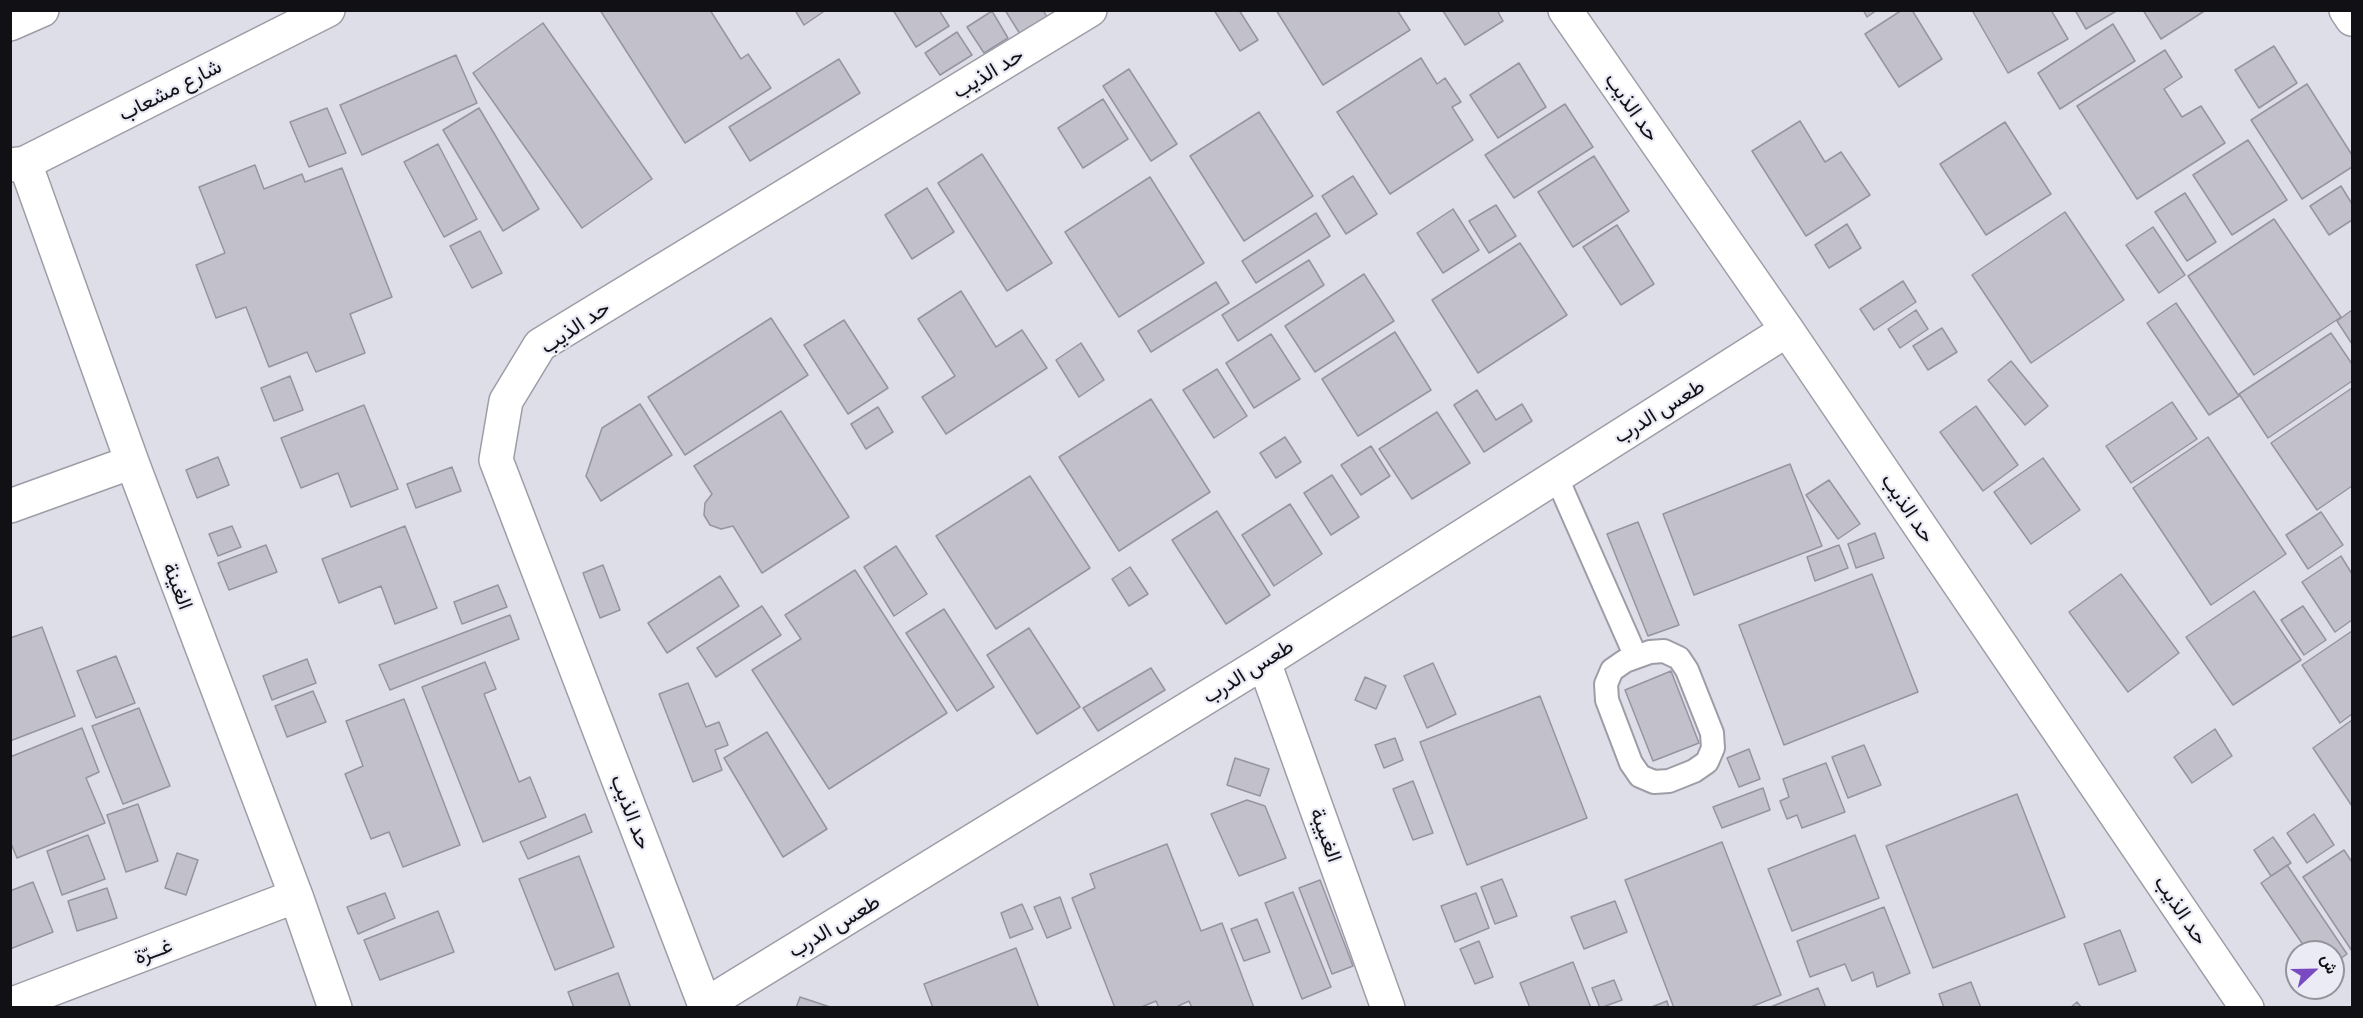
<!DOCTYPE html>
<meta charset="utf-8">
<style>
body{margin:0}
#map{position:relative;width:2363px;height:1018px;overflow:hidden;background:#dedee8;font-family:Ubuntu,Vazirmatn,sans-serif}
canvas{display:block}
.frame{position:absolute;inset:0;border:12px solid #111014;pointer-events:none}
.north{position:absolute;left:2285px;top:940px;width:60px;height:60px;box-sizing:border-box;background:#ebebf6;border:2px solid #94939c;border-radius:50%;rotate:68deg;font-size:16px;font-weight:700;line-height:24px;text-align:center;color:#111014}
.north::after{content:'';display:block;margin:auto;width:21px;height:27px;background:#7a4ac2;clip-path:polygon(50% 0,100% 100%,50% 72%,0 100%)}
</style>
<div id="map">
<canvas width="2363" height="1018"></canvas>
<div class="frame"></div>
<div class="north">ش</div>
</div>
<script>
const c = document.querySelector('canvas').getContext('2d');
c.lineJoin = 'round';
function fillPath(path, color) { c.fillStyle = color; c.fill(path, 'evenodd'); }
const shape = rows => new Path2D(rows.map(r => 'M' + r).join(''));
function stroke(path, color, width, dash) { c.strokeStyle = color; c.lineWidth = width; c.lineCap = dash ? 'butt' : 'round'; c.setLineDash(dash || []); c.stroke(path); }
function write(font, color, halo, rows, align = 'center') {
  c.font = font + ' Ubuntu,Vazirmatn,sans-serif'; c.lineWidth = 4.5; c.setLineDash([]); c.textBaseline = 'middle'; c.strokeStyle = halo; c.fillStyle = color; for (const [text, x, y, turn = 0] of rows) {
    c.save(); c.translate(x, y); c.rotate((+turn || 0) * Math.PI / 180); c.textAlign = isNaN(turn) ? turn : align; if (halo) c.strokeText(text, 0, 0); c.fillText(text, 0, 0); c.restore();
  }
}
const building = shape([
 [600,10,710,10,741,59,748,54,771,88,685,143,600,10],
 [795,10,826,10,804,25,795,10],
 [893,10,939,10,949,26,916,47,893,10],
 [1005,10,1043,10,1047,17,1020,34,1005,10],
 [1214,10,1239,10,1258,40,1240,51,1214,10],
 [1276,10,1397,10,1410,30,1323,85,1276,10],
 [1497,10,1503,21,1465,45,1443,11,1497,10],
 [1863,10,1877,10,1867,17,1863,10],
 [1902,10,1912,10,1942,59,1899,87,1865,34,1902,10],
 [1972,10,2051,10,2068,39,2008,73,1972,10],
 [2075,10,2118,10,2086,29,2075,10],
 [2143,10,2206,10,2161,39,2143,10],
 [992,11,1008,38,984,53,967,27,992,11],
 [543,23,652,179,582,228,473,73,543,23],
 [2113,24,2135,61,2060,109,2038,73,2113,24],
 [957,32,972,55,940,75,925,53,957,32],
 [2274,46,2297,83,2259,108,2235,70,2274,46],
 [2165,50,2182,77,2164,89,2182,117,2201,106,2225,143,2137,199,2077,106,2165,50],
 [456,55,477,103,362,155,340,105,456,55],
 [1421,58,1437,84,1445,78,1461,102,1452,107,1473,140,1390,194,1337,112,1421,58],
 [839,59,860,93,750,161,729,127,839,59],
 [1519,63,1546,107,1498,138,1470,95,1519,63],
 [1129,69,1177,144,1151,161,1103,86,1129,69],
 [2307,84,2352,155,2352,167,2302,199,2251,120,2307,84],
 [1103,99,1128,139,1083,168,1058,128,1103,99],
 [1565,104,1593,147,1514,198,1485,155,1565,104],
 [327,108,346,153,309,167,290,122,327,108],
 [479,108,539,209,503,231,443,130,479,108],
 [1259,112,1313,196,1244,241,1190,156,1259,112],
 [1800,121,1825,162,1841,152,1870,195,1806,236,1752,151,1800,121],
 [2005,122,2051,194,1986,235,1940,164,2005,122],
 [2248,140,2287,200,2232,235,2193,175,2248,140],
 [438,144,477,219,444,237,404,162,438,144],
 [982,154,1052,263,1007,291,938,183,982,154],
 [1594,156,1629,211,1573,247,1538,192,1594,156],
 [255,165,264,189,302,174,305,182,342,168,392,297,350,314,365,353,316,372,307,352,269,367,246,307,216,318,196,265,225,253,199,187,255,165],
 [1353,176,1377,214,1346,234,1322,196,1353,176],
 [1150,177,1204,263,1119,317,1065,232,1150,177],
 [2341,186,2352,204,2352,220,2329,235,2310,206,2341,186],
 [927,188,954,232,912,259,885,215,927,188],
 [2185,193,2216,242,2187,261,2155,212,2185,193],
 [1496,205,1516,236,1489,253,1469,221,1496,205],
 [1453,209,1479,250,1443,273,1417,233,1453,209],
 [2065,212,2124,300,2031,363,1972,275,2065,212],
 [1316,213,1330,236,1256,283,1242,261,1316,213],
 [2274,219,2341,317,2254,375,2188,276,2274,219],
 [1847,224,1861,248,1829,268,1815,245,1847,224],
 [1617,225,1654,284,1621,305,1583,247,1617,225],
 [2153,227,2185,275,2159,293,2126,245,2153,227],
 [480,231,502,273,472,288,450,246,480,231],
 [1520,243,1567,315,1478,373,1432,300,1520,243],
 [1309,260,1324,285,1238,341,1222,315,1309,260],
 [1364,274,1394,321,1315,372,1285,326,1364,274],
 [1903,281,1916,302,1874,330,1860,309,1903,281],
 [1216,282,1229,303,1151,352,1138,331,1216,282],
 [961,291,996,347,1022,330,1047,368,946,434,922,397,955,376,918,319,961,291],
 [2176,303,2239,396,2209,415,2147,323,2176,303],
 [1916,310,1928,329,1900,348,1888,329,1916,310],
 [2352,310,2352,344,2337,321,2352,310],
 [771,318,808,375,685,455,648,397,771,318],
 [844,320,888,388,848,414,804,345,844,320],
 [1942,328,1957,352,1928,370,1913,346,1942,328],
 [1395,332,1431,390,1358,436,1322,379,1395,332],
 [2331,333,2352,364,2352,381,2268,438,2239,394,2331,333],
 [1271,334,1300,379,1254,408,1226,363,1271,334],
 [1081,343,1104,380,1079,397,1056,360,1081,343],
 [2011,361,2048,406,2025,425,1988,380,2011,361],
 [1217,369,1247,416,1214,438,1183,390,1217,369],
 [290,376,303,410,274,421,261,388,290,376],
 [2352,388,2352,486,2317,510,2271,443,2352,388],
 [1477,390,1496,420,1522,404,1532,421,1484,452,1454,405,1477,390],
 [1151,399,1210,492,1119,551,1059,457,1151,399],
 [2172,402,2197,439,2131,483,2106,446,2172,402],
 [640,404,672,455,601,501,586,476,602,428,640,404],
 [364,405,398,489,351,507,338,473,301,488,281,438,364,405],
 [1976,406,2018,465,1983,491,1940,432,1976,406],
 [878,407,893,432,866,449,851,424,878,407],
 [781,411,849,517,762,573,733,526,721,529,710,525,704,515,705,503,712,494,694,466,781,411],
 [1437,412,1470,463,1412,499,1379,449,1437,412],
 [1285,437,1301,462,1276,478,1260,453,1285,437],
 [2208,437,2286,554,2211,605,2133,488,2208,437],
 [1371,446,1390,476,1361,495,1341,465,1371,446],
 [218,457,229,485,197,498,186,470,218,457],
 [2043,458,2080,510,2031,544,1994,492,2043,458],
 [1790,464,1822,546,1694,595,1663,514,1790,464],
 [452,467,461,491,416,508,407,484,452,467],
 [1332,475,1359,517,1331,535,1304,493,1332,475],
 [1030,476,1090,568,996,629,936,536,1030,476],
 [1829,480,1860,524,1838,539,1806,495,1829,480],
 [1290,504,1322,554,1274,586,1242,535,1290,504],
 [1217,511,1270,595,1226,624,1172,540,1217,511],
 [2321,512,2343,545,2308,569,2286,535,2321,512],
 [1638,522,1679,625,1648,636,1607,534,1638,522],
 [232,526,241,547,218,556,209,534,232,526],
 [405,526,437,608,395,624,381,586,339,603,322,559,405,526],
 [1875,533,1884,558,1856,568,1848,544,1875,533],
 [266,545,277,572,229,590,218,563,266,545],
 [1839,545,1848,568,1815,581,1807,557,1839,545],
 [896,546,927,594,894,616,864,567,896,546],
 [2341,556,2352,574,2352,620,2335,632,2302,582,2341,556],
 [603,565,620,610,600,618,583,573,603,565],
 [1130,567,1148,594,1129,606,1112,579,1130,567],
 [855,570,947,713,829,789,752,670,801,639,785,615,855,570],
 [1872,574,1918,692,1784,745,1739,625,1872,574],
 [2121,574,2179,653,2128,692,2069,612,2121,574],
 [720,576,739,606,667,653,648,623,720,576],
 [498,585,507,607,462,624,454,602,498,585],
 [2254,591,2301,660,2233,705,2186,637,2254,591],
 [762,606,781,635,716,677,697,648,762,606],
 [2303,606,2326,640,2304,655,2281,620,2303,606],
 [944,609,994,687,957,711,906,633,944,609],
 [510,615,519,639,390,690,379,665,510,615],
 [42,627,75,716,10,741,10,638,42,627],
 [1029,628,1080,707,1037,734,987,655,1029,628],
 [2352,631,2352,714,2340,723,2302,665,2352,631],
 [116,656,135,703,96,718,77,671,116,656],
 [307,659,316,683,272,700,263,676,307,659],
 [485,662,496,689,484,694,519,782,530,777,546,817,483,842,422,687,485,662],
 [1433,663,1456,714,1427,728,1404,676,1433,663],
 [1151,668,1165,690,1098,731,1083,708,1151,668],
 [1671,671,1699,743,1653,761,1625,690,1671,671],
 [1365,677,1386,686,1376,709,1355,700,1365,677],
 [688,683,706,727,719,722,728,745,715,750,722,770,693,782,659,694,688,683],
 [313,691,326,722,287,737,275,706,313,691],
 [1540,696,1587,818,1467,865,1420,742,1540,696],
 [404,699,460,845,403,867,389,832,371,839,345,774,363,766,346,721,404,699],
 [139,708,170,786,123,804,92,726,139,708],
 [2352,720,2352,806,2313,748,2352,720],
 [82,728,99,772,86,778,105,823,17,858,10,841,10,757,82,728],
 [2215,729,2232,756,2192,783,2174,757,2215,729],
 [767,732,827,829,783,857,724,758,767,732],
 [1395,738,1403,760,1384,768,1375,745,1395,738],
 [1864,745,1881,785,1848,798,1832,757,1864,745],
 [1749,749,1760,779,1739,787,1727,758,1749,749],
 [1235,758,1269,769,1260,796,1227,785,1235,758],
 [1826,763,1845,812,1802,828,1797,815,1787,819,1780,801,1789,797,1783,779,1826,763],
 [1413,781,1433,833,1413,840,1393,789,1413,781],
 [1763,788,1770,810,1722,828,1713,807,1763,788],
 [2017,794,2065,917,1933,968,1886,846,2017,794],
 [1247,800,1265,806,1286,858,1239,876,1211,814,1247,800],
 [138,804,158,861,126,872,107,815,138,804],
 [585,814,592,832,528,859,520,842,585,814],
 [2314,814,2334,845,2307,863,2287,833,2314,814],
 [88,835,105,879,62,895,47,851,88,835],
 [1855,835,1879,898,1792,931,1768,869,1855,835],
 [2273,837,2291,863,2271,876,2254,850,2273,837],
 [1722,842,1781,995,1748,1008,1674,1008,1625,880,1722,842],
 [1167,844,1201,931,1222,923,1254,1008,1192,1008,1189,1001,1174,1008,1159,1008,1156,1001,1139,1008,1115,1008,1072,898,1095,888,1090,874,1167,844],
 [2344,850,2352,862,2352,951,2303,877,2344,850],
 [177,853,198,860,186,895,165,888,177,853],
 [579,856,614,947,555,970,519,879,579,856],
 [2287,865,2347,954,2333,964,2333,952,2308,952,2261,883,2287,865],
 [1502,879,1517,916,1495,924,1481,887,1502,879],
 [1320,880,1353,966,1332,974,1299,888,1320,880],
 [33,882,53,932,10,949,10,891,33,882],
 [107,888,117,918,77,931,68,901,107,888],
 [1293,892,1331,987,1302,999,1265,903,1293,892],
 [385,893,395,918,358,934,347,907,385,893],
 [1476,893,1489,928,1455,942,1441,906,1476,893],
 [1060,897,1071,928,1047,938,1034,907,1060,897],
 [1615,901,1627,932,1584,949,1571,917,1615,901],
 [1022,904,1033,929,1010,938,1001,913,1022,904],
 [1884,907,1910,973,1877,987,1873,972,1852,981,1845,964,1810,977,1797,941,1884,907],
 [438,911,454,952,380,980,364,940,438,911],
 [1257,919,1270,952,1244,961,1231,929,1257,919],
 [2120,930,2136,971,2099,985,2084,944,2120,930],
 [1479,941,1493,977,1475,984,1460,949,1479,941],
 [1016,948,1039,1008,933,1008,924,984,1016,948],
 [1573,962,1591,1008,1530,1008,1520,983,1573,962],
 [618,973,631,1008,574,1008,568,992,618,973],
 [1614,980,1622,1000,1600,1008,1592,988,1614,980],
 [1971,982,1981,1008,1944,1008,1939,994,1971,982],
 [1818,988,1826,1008,1768,1008,1818,988],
 [800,997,833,1008,796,1008,800,997],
 [1667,1001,1669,1008,1649,1008,1667,1001],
 [2077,1002,2082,1008,2070,1008,2077,1002]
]);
const lane = shape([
 [1556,476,1636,657],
 [1664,651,1679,658,1687,670,1712,733,1713,748,1707,762,1694,771,1669,781,1654,782,1640,776,1631,763,1607,700,1606,684,1612,670,1625,661,1650,652,1664,651]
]);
const street = shape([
 [1565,10,1787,330,2247,1008],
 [2346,10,2352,19],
 [10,24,42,10],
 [25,163,132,462,296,896,335,1008],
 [10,165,25,163,328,10],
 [10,506,132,462],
 [1264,662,1388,1008],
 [10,1005,296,896],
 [705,1005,1264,662,1787,330],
 [706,1008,496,460,506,401,540,345,1090,10]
]);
const streetNames = [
 ["حد الذيب",988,73,-31],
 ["شارع مشعاب",170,90,-27],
 ["حد الذيب",1632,107,55],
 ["حد الذيب",575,327,-34],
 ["طعس الدرب",1659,411,-32],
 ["حد الذيب",1908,508,56],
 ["الغينة",178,586,69],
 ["طعس الدرب",1248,671,-32],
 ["حد الذيب",631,812,69],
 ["الغبيبة",1326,835,70],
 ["حد الذيب",2181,910,56],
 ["طعس الدرب",834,926,-31],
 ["غــرّة",153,951,-21]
];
fillPath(building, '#c1c0cb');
stroke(building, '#96959f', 1.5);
stroke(lane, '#9e9da7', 26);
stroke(street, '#9e9da7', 36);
stroke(lane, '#fff', 22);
stroke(street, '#fff', 33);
write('21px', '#111014', '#ebebf6', streetNames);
</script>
